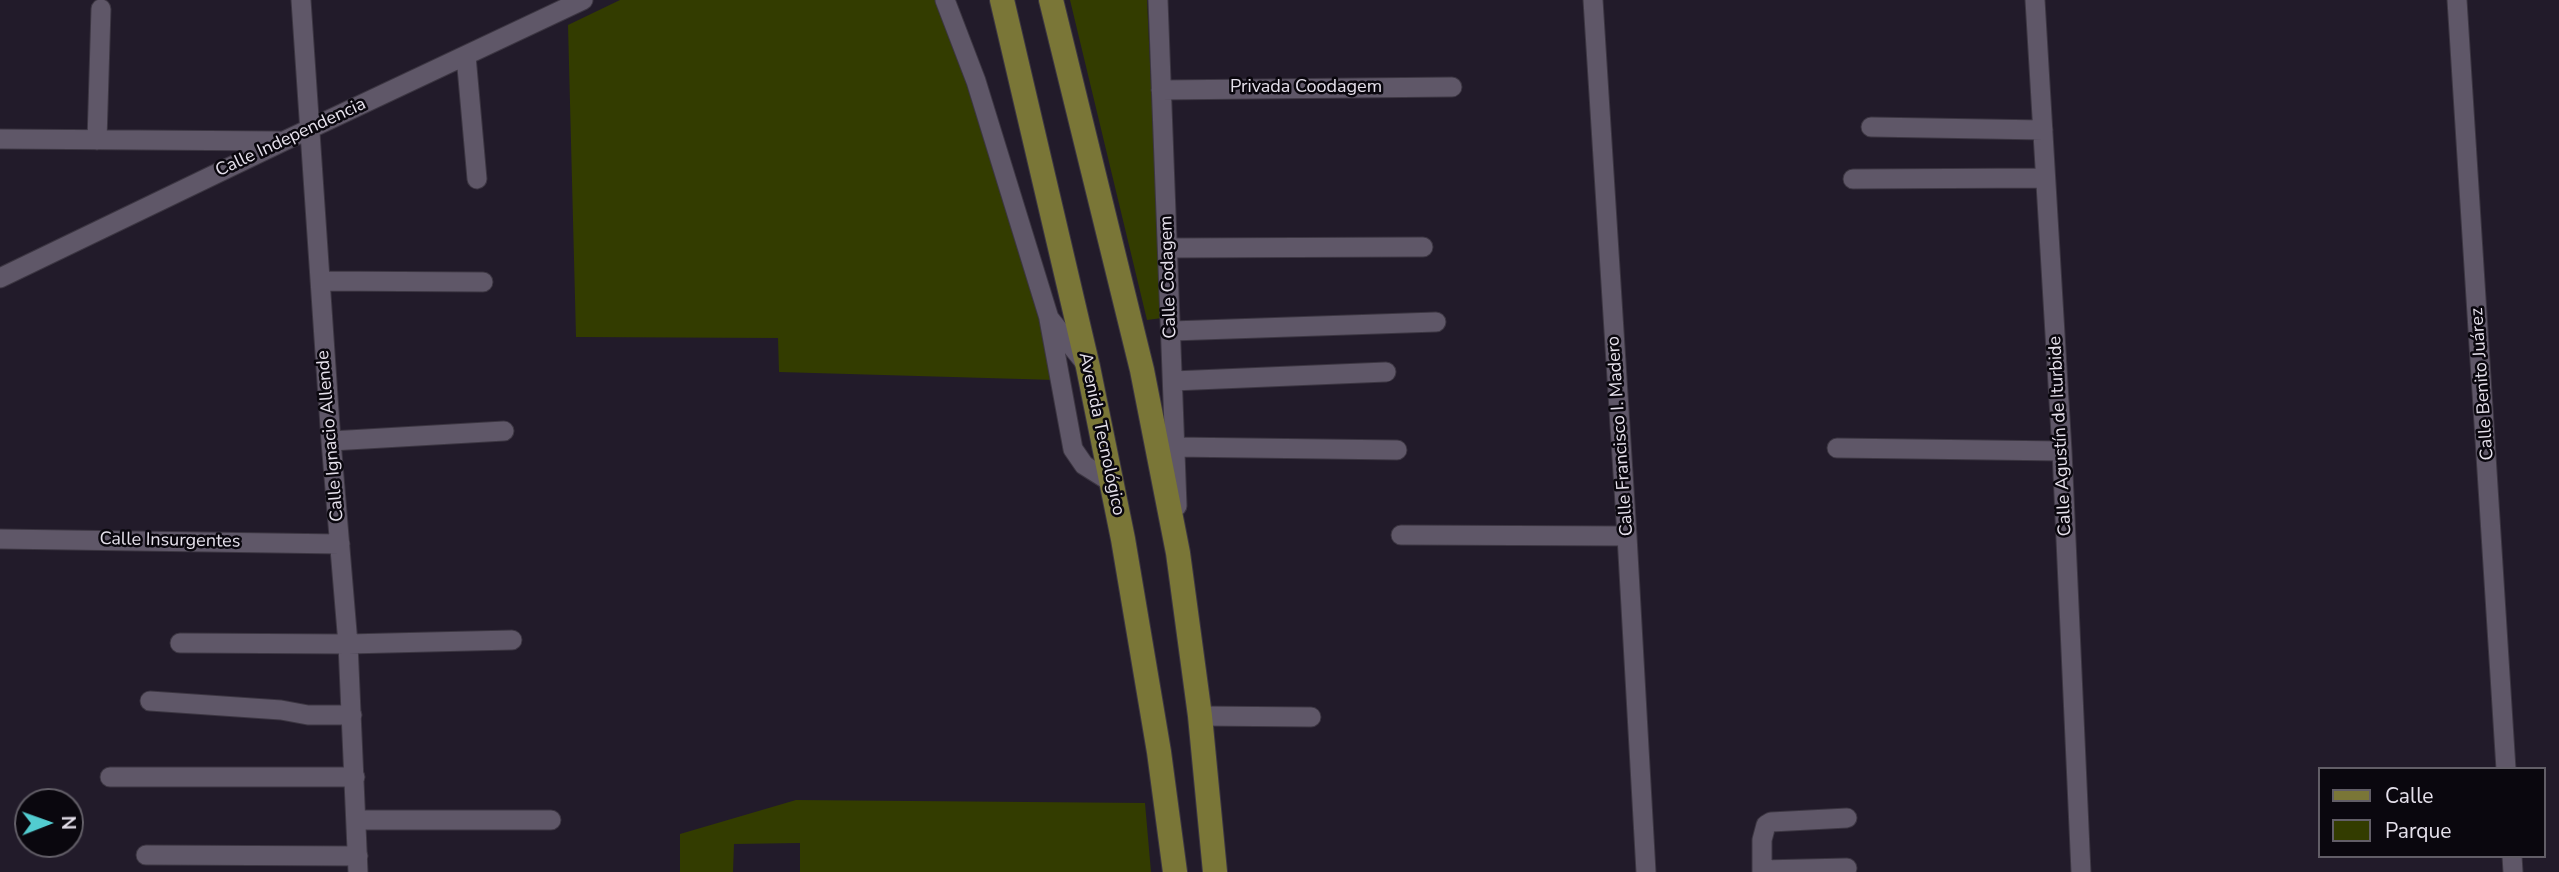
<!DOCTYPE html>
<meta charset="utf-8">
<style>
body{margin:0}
#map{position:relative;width:2559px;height:872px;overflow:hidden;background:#221b2a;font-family:"Nunito Sans",sans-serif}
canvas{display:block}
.legend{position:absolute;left:2318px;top:767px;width:228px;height:91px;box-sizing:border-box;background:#0a070e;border:2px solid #625e67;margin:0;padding:9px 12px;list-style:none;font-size:21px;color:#e6e1ec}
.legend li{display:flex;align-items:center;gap:14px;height:35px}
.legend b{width:35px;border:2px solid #625e67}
.north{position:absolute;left:14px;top:788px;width:70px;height:70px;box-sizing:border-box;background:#0a070e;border:2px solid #625e67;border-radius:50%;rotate:89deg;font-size:19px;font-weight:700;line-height:28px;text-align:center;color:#e6e1ec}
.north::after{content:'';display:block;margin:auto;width:24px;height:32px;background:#52ccd0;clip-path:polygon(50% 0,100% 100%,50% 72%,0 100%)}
</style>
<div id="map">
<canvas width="2559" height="872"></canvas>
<ul class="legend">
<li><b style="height:9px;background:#7a7637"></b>Calle</li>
<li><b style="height:19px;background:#333c00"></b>Parque</li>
</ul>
<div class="north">N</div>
</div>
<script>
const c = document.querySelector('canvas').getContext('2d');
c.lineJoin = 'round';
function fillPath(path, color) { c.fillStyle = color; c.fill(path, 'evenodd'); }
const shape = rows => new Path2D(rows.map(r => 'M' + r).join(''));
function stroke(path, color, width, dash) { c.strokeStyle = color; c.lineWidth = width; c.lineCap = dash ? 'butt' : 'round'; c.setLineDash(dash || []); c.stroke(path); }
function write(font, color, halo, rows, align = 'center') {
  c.font = font + ' "Nunito Sans",sans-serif'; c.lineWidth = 5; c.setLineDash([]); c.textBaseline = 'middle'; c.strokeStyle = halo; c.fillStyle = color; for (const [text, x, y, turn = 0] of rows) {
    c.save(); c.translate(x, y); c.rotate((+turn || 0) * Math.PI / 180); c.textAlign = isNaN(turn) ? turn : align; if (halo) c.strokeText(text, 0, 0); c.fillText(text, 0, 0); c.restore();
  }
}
const green = shape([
 [620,0,936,0,961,67,1041,318,1056,380,779,372,778,338,576,337,568,25],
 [1070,0,1147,0,1162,318,1147,320],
 [796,800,1145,803,1151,872,800,872,800,843,734,844,733,872,680,872,680,834]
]);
const minor = shape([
 [301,0,331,441,348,644,358,872],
 [945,0,976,81,1049,318,1086,364],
 [1158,0,1177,506],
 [1593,0,1627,536,1646,872],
 [2035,0,2062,451,2081,872],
 [2457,0,2506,769],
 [466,56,477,179],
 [1161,90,1452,87],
 [1871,127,2043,130],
 [0,139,279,141],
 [97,140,101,9],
 [1853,179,2045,178],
 [1169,248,1423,247],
 [0,278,284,141,583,0],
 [320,281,483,282],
 [1049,319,1073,449,1084,465,1111,482],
 [1172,331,1436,322],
 [1173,381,1386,372],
 [331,441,504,431],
 [1175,447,1397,450],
 [1837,448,2062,451],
 [1401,535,1627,536],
 [0,539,340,544],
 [180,643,348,644,512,640],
 [150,701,281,710,308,715,352,715],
 [1200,716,1311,717],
 [110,777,355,777],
 [356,820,551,820],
 [146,855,358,856],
 [2512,856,2513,872],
 [1762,870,1847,868],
 [1762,872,1762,840,1766,825,1771,822,1847,818]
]);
const major = shape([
 [1002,0,1088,367,1123,539,1159,752,1175,872],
 [1051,0,1142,370,1178,553,1200,716,1215,872]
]);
const streetNames = [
 ["Privada Coodagem",1306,88],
 ["Calle Independencia",291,138,-25],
 ["Calle Codagem",1169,277,-92],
 ["Calle Benito Juárez",2483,384,-94],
 ["Avenida Tecnológico",1101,434,78],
 ["Calle Ignacio Allende",331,436,-95],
 ["Calle Francisco I. Madero",1621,436,-94],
 ["Calle Agustín de Iturbide",2061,436,-93],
 ["Calle Insurgentes",170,541,1]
];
fillPath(green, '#333c00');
stroke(minor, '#3c3642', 21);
stroke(major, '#3c3642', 26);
stroke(minor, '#5f5768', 19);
stroke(major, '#7a7637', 24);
write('18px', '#e6e1ec', '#0a070e', streetNames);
</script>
